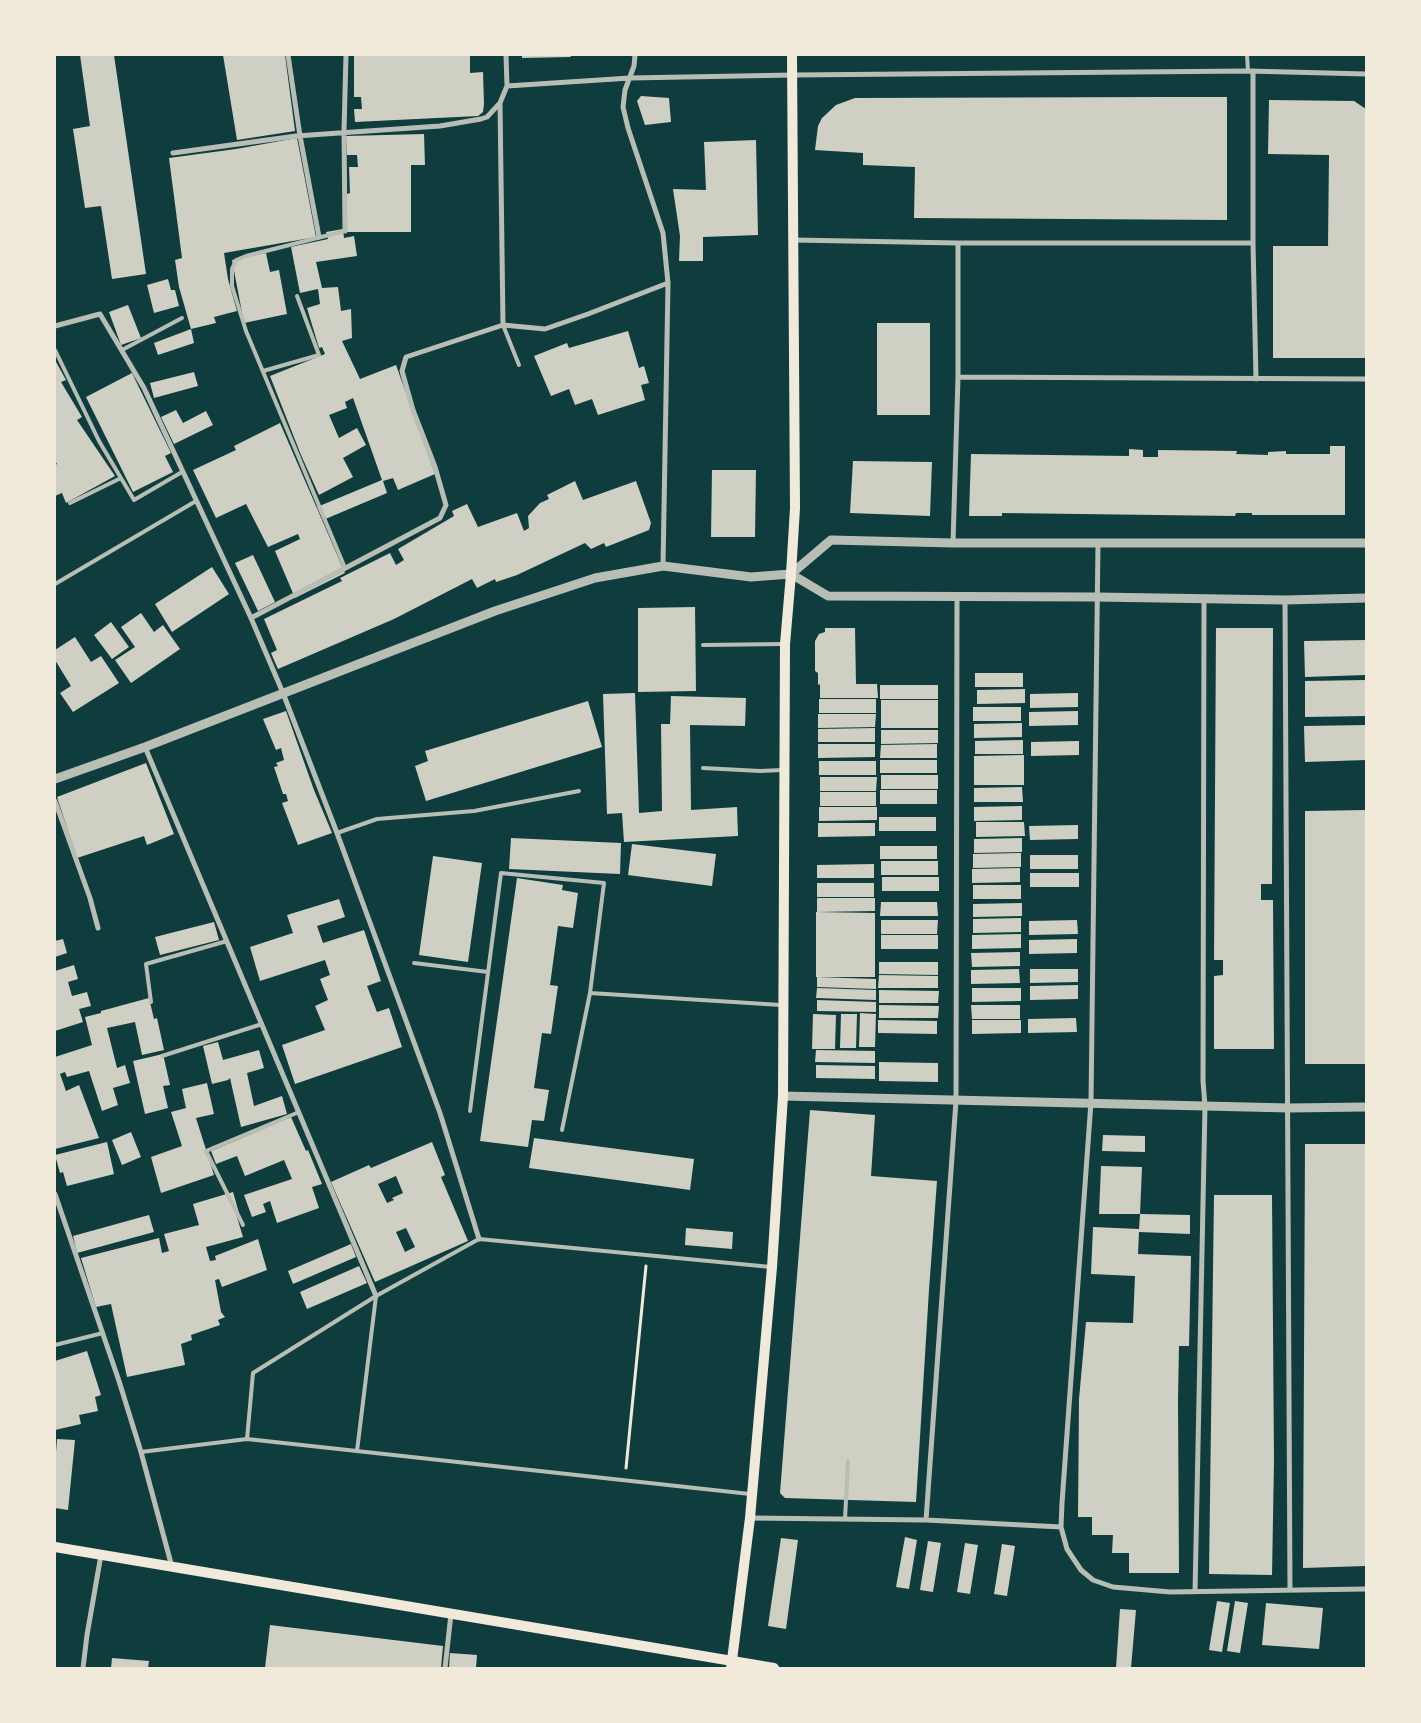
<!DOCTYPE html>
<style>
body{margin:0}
#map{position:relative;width:1421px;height:1723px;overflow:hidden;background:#0f3d3e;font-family:"Noto Sans",sans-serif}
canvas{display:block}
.frame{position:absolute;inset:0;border:56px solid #f1e9da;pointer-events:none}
</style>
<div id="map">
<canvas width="1421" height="1723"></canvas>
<div class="frame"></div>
</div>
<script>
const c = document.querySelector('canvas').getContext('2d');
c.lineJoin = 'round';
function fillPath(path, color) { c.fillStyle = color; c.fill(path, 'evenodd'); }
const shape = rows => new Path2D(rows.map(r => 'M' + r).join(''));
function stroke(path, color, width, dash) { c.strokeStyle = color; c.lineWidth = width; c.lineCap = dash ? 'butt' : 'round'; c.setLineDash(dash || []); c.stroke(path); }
const building = shape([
 [80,55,114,55,146,274,112,279,101,206,85,208,73,129,90,126],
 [223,55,285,55,295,131,237,140],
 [354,55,470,55,470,73,483,72,484,104,483,112,478,116,355,122,354,109,362,109,361,97,354,97],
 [522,55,570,55,571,57,522,58],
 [641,96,669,98,671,122,645,125,637,101],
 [1166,97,1227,97,1227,220,914,218,915,167,863,165,863,153,815,150,818,126,822,118,836,105,855,98],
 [1269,100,1354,101,1366,109,1366,358,1273,358,1273,246,1328,246,1329,155,1268,154],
 [424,134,425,165,411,165,411,232,347,232,347,194,350,193,349,167,358,167,357,155,347,155,346,136],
 [297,138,316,237,224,253,228,279,237,311,214,317,216,323,191,329,179,287,175,260,182,258,169,158,236,149],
 [756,140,758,235,703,237,703,261,679,261,680,236,673,189,706,190,704,142],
 [343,229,344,238,354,236,357,256,316,262,322,288,338,287,341,311,351,309,352,338,342,341,360,379,396,365,435,474,398,490,393,478,383,481,387,493,323,520,317,507,382,480,353,398,345,402,347,408,329,415,339,438,357,428,366,445,343,458,353,477,319,495,301,455,270,376,325,354,322,347,319,348,307,308,320,304,318,289,300,293,291,247,328,239,326,232],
 [266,253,270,272,279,270,287,314,244,323,232,260],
 [168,279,171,290,175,290,179,306,154,313,147,285],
 [128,305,141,338,121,345,109,312],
 [877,323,930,323,930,415,877,415],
 [191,329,194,343,158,355,154,343],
 [628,331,639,368,644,366,649,383,641,385,645,400,598,415,592,399,575,405,569,389,551,396,534,356,567,343,569,348],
 [55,360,66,380,61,382,82,417,77,420,115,476,66,503,62,493,55,496,55,465,57,464,55,461],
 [194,372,198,386,154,398,150,383],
 [132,373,171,453,165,456,173,472,133,492,86,397],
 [176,410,183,423,206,411,213,425,174,444,161,417],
 [280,423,345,573,295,598,275,551,300,539,298,534,268,547,246,504,216,518,193,470,236,450,234,446],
 [1330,446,1345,446,1345,515,1252,515,1252,513,1236,513,1235,516,1002,513,1002,516,969,516,971,454,1129,456,1129,449,1143,450,1143,457,1158,457,1158,450,1237,451,1236,454,1268,455,1268,452,1286,451,1286,454,1330,454],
 [853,461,932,462,930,516,850,513],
 [712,470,756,470,755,537,711,537],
 [575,481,583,500,636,481,651,523,649,530,606,547,604,543,591,549,585,543,517,575,496,582,495,579,477,588,472,579,394,619,278,669,271,653,277,650,264,619,342,581,340,578,390,553,396,565,404,560,398,549,454,516,452,511,467,504,478,527,517,513,524,531,529,528,528,516,540,503,549,499,547,495],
 [253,555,275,602,258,611,235,563],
 [212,567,229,594,172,632,155,604],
 [695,607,696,691,638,692,638,608],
 [141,613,154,632,163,625,180,649,131,683,115,660,135,647,121,627],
 [111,622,129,647,112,659,94,635],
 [825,628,855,628,856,684,877,684,878,698,820,698,820,684,818,685,818,673,815,671,815,641,819,634,825,632],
 [1216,628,1273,628,1272,884,1261,884,1261,900,1273,900,1274,1049,1214,1049,1214,976,1223,975,1223,960,1214,960],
 [75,637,91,662,101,656,119,683,73,712,60,693,71,686,55,660,55,650],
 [1366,640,1366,675,1305,677,1304,641],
 [975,673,1023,673,1023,687,975,687],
 [1366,680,1366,716,1305,717,1305,681],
 [880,685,938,685,938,699,880,699],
 [1025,689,1025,703,977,704,977,690],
 [635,693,639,813,662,811,661,724,670,724,671,696,746,698,745,726,690,725,691,810,737,807,738,836,624,842,622,813,607,814,603,694],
 [1078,693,1078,707,1030,708,1030,694],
 [819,699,876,699,876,713,819,713],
 [881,700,938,700,938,728,881,728],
 [588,701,602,747,426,801,415,766,428,761,425,751],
 [973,707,1021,707,1021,721,973,721],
 [286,711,314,790,332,833,298,845,282,803,288,801,286,794,283,794,274,767,278,766,276,763,284,760,281,748,276,750,263,719],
 [1078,711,1078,725,1029,726,1029,712],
 [818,714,876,714,875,727,818,728],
 [1022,723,1022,737,974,738,974,724],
 [1366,725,1366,760,1305,762,1304,726],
 [875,728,875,742,818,742,818,729],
 [881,730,938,730,938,743,881,744],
 [1023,740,1023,754,975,754,975,741],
 [1079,741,1079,755,1031,756,1031,742],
 [818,744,875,744,875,757,818,758],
 [937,744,937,758,880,758,881,745],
 [1024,755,1024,785,974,785,974,756],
 [880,760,937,760,937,773,880,773],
 [819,761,876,761,876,775,819,775],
 [146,763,174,834,147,845,144,836,77,858,57,797],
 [881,775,938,775,938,789,881,789],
 [820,777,877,777,876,791,820,791],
 [1022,787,1023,802,974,802,974,788],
 [880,790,937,790,937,804,880,804],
 [820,792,876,792,876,806,820,806],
 [1022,806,1022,820,974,821,974,807],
 [819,807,877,807,877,820,819,821],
 [1366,810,1366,1064,1305,1064,1305,811],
 [879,817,936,817,936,831,879,831],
 [976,822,1024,822,1025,836,976,837],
 [818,823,875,823,875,836,818,837],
 [1078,825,1078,839,1030,840,1029,826],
 [511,838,621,843,620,874,509,869],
 [1022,838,1022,852,974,853,974,839],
 [632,844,716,854,712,886,628,875],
 [880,846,937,846,937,859,880,859],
 [1021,853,1021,867,973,868,973,854],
 [1030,855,1078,855,1078,869,1030,869],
 [433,856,482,863,468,962,419,955],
 [881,861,938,861,938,875,881,875],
 [874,864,874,878,817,878,817,865],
 [1020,868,1020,882,972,883,972,869],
 [1030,873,1079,873,1079,887,1030,887],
 [882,877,939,877,939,891,882,891],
 [517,878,563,885,562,890,578,893,573,928,558,926,550,985,558,986,551,1034,542,1033,534,1088,549,1090,544,1121,532,1120,528,1147,480,1141],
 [817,883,874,883,874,897,817,897],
 [973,885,1021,885,1021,899,973,899],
 [817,898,875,898,875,911,817,912],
 [339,899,345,917,317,926,323,943,364,930,381,981,367,986,377,1012,389,1008,402,1047,295,1084,282,1045,325,1030,315,1006,328,1000,320,979,330,975,325,960,260,981,250,947,293,933,287,915],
 [881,902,937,902,938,916,880,916],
 [1022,903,1022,916,973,917,973,904],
 [816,912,875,913,875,977,816,977],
 [1021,918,1021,932,973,933,973,919],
 [881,920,938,920,937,934,881,934],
 [1077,920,1078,934,1029,935,1029,921],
 [214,922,219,940,160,955,155,937],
 [1021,934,1021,948,972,949,972,935],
 [881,935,938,935,938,949,881,949],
 [63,939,67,953,55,957,55,941],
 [1077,939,1077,953,1029,954,1029,940],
 [1020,952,1020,966,972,967,971,953],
 [879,962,938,962,938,975,879,974],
 [74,965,78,979,68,982,72,996,87,992,91,1006,79,1009,83,1022,55,1031,55,971],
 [1019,969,1020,983,971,984,971,970],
 [1030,969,1078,969,1078,982,1030,983],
 [879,975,938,976,938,988,878,988],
 [817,977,876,979,876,989,817,987],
 [1078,985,1078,999,1030,1000,1030,986],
 [817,988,876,990,876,1000,816,998],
 [972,988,1021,988,1021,1001,972,1002],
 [879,990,939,991,938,1003,879,1003],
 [149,998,154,1019,157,1018,164,1050,142,1055,135,1022,107,1028,117,1068,125,1065,130,1083,113,1088,118,1105,102,1111,89,1071,67,1077,65,1072,60,1074,66,1091,79,1085,99,1138,55,1149,55,1057,92,1045,85,1017,101,1013,101,1011],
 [817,1000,876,1002,876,1012,817,1011],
 [879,1005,939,1006,938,1018,879,1018],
 [971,1005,1020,1005,1020,1019,972,1019],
 [860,1013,876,1014,875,1047,859,1047],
 [813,1014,836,1015,835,1049,812,1049],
 [841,1014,857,1014,856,1048,840,1048],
 [1076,1018,1077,1032,1028,1033,1028,1019],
 [878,1020,937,1021,937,1034,878,1033],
 [972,1020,1021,1020,1021,1033,972,1034],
 [218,1042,223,1060,259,1050,264,1068,247,1073,254,1106,282,1096,287,1114,241,1127,230,1078,228,1080,212,1084,203,1046],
 [816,1050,875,1051,875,1063,815,1062],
 [163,1054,170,1085,163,1086,168,1108,145,1114,133,1061],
 [879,1062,938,1063,938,1082,879,1081],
 [816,1065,875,1066,875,1079,816,1078],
 [207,1083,214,1114,196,1118,214,1175,161,1193,151,1157,182,1146,171,1112,186,1108,182,1089],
 [810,1110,875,1115,871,1176,937,1181,929,1290,916,1502,785,1498,780,1493],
 [291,1117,306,1151,308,1150,322,1184,312,1187,319,1208,277,1223,270,1201,263,1204,266,1212,252,1217,244,1195,292,1179,284,1160,245,1176,237,1156,216,1164,211,1151],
 [131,1132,141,1157,122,1165,112,1140],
 [1103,1135,1145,1136,1145,1152,1102,1151],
 [534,1138,694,1159,690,1190,529,1168],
 [107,1142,114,1174,67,1186,63,1172,60,1173,55,1155],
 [432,1142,445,1175,441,1177,468,1241,375,1282,331,1182,369,1165,371,1168],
 [396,1176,403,1193,392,1198,394,1200,387,1203,378,1184],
 [406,1228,415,1247,405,1252,396,1232],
 [1305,1144,1366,1144,1366,1566,1303,1568],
 [1101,1166,1142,1167,1140,1214,1190,1215,1190,1234,1139,1232,1138,1254,1191,1256,1189,1346,1179,1346,1178,1400,1179,1573,1129,1573,1129,1553,1112,1553,1113,1535,1092,1535,1092,1517,1078,1517,1079,1399,1086,1322,1133,1323,1135,1276,1091,1274,1093,1227,1139,1229,1140,1214,1099,1214],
 [233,1192,239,1213,236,1214,243,1237,206,1247,210,1261,216,1260,215,1256,258,1239,267,1270,222,1287,219,1279,215,1280,221,1312,225,1317,218,1320,220,1325,191,1335,192,1340,181,1344,185,1365,127,1377,111,1304,96,1307,81,1258,159,1238,162,1253,169,1251,164,1234,199,1225,193,1204],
 [1214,1195,1272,1195,1274,1461,1272,1575,1209,1574],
 [149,1215,154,1232,77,1253,73,1236],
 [686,1228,733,1232,732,1249,685,1245],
 [351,1244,356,1257,293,1284,288,1271],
 [359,1266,367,1283,307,1309,300,1292],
 [87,1351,101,1395,95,1397,98,1411,79,1415,81,1424,55,1430,55,1361],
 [57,1439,75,1440,68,1510,55,1508,55,1465],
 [905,1537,917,1540,909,1589,896,1587],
 [781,1538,798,1540,786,1629,768,1626],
 [928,1541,941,1543,933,1592,920,1590],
 [965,1543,978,1545,970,1594,957,1592],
 [1002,1544,1015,1546,1007,1596,994,1594],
 [1217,1601,1230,1603,1222,1652,1209,1650],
 [1235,1601,1248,1603,1240,1653,1227,1651],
 [1266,1603,1323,1608,1319,1649,1262,1645],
 [1120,1609,1136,1610,1131,1668,1116,1668],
 [270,1625,443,1646,441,1668,265,1668],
 [450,1653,477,1655,476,1668,449,1668],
 [112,1658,149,1661,148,1668,111,1668]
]);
const path = shape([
 [626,1468,646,1266]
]);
const service = shape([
 [1247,55,1248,71],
 [345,231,246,256,236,260,232,269,232,286,246,331,345,568],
 [503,325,519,365],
 [55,350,99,441,134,500,182,472],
 [122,350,182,318],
 [263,371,319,355,297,296],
 [70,503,121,478],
 [55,584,196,501],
 [703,645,784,644],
 [703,768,760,771,783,770],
 [337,833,377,819,474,811,579,791],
 [414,963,488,972],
 [151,1002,146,964,227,941],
 [162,1056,262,1024],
 [470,1111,501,873,604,883,590,993],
 [562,1130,590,993,781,1005],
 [243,1225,206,1151,299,1112],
 [55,1345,103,1333],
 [247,1439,253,1373,376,1296,479,1239,771,1267],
 [357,1451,376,1296],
 [141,1452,247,1439,750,1494],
 [845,1519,848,1461]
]);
const minor = shape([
 [288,55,300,136,319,237],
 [506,55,507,86],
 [635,55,634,66,625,90,623,107,628,128,663,233,668,283,663,566],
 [1253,71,1253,243,1256,379],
 [173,153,296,136,440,126,481,119,487,117,500,103,507,86,630,78,793,75,1248,71,1366,74],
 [345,231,344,131,346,55],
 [793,240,958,243,1253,243],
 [503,325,545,329,588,314,668,283],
 [55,326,100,314,144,388,251,618,283,693,337,833,440,1113,479,1239],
 [958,377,1366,379],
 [953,543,958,377,958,243],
 [1285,600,1290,1590],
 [251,618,440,518,446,505,435,467,413,410,402,371,406,357,503,325,500,103],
 [145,747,376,1296],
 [55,801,90,898,98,928],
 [55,1194,119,1381,141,1452,172,1567],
 [750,1518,926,1520,1061,1527,1067,1549,1081,1570,1093,1580,1113,1587,1170,1592,1366,1589],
 [926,1520,956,1101,957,596],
 [1061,1527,1062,1503,1091,1102,1098,544],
 [1195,1592,1205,1106,1203,1081,1204,599],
 [83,1668,87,1635,101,1555],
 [445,1668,451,1614]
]);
const tertiary = shape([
 [791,574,831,540,953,543,1366,543],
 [55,779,145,747,495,611,595,578,663,566,751,577,791,574,828,596,1096,597,1285,600,1366,598],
 [783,1096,1289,1108,1366,1107]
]);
const secondary = shape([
 [55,1547,774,1668],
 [731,1668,750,1518,772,1267,783,1096,785,644,791,574,795,508,792,55]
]);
fillPath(building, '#cfcfc3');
stroke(path, '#f1e9da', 3);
stroke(service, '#b8beb3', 4);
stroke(minor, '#b8beb3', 5);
stroke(tertiary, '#b8beb3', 9);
stroke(secondary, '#f1e9da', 10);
</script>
